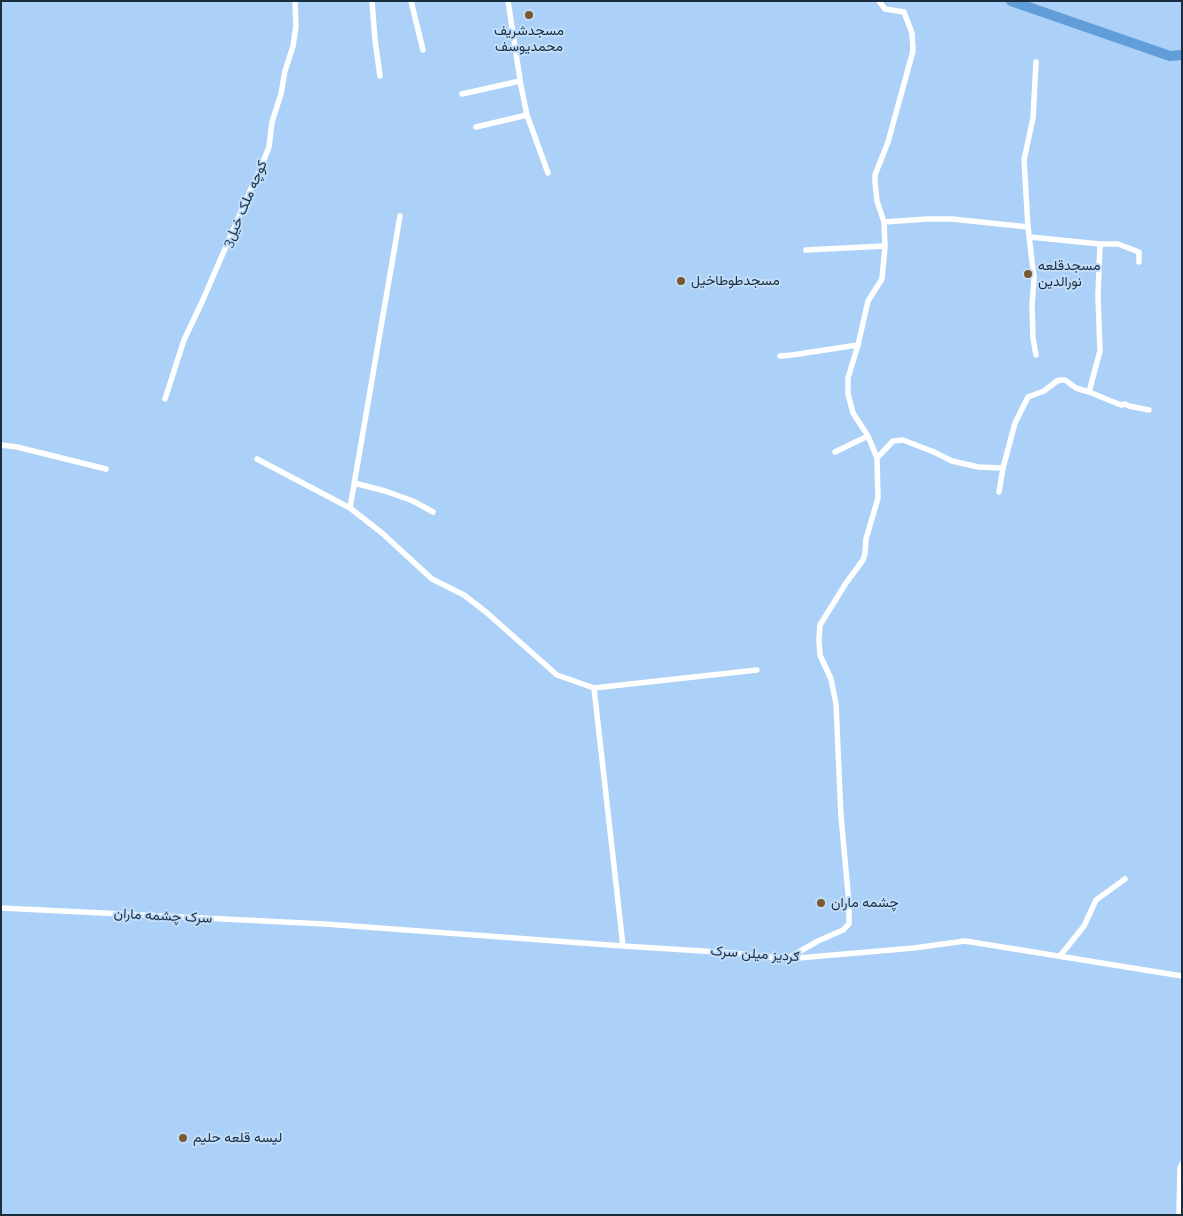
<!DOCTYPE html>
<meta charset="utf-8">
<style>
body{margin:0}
#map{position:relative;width:1183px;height:1216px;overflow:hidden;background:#acd1f8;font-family:Raleway,sans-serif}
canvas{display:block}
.frame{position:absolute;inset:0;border:2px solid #1a2d3f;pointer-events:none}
</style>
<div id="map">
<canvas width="1183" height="1216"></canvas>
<div class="frame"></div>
</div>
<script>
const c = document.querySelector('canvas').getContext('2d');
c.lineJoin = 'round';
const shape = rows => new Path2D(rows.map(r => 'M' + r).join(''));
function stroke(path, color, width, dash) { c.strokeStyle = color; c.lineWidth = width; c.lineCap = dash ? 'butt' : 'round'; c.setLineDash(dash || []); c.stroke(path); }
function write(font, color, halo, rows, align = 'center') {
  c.font = font + ' Raleway,Vazirmatn,sans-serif'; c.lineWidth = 4; c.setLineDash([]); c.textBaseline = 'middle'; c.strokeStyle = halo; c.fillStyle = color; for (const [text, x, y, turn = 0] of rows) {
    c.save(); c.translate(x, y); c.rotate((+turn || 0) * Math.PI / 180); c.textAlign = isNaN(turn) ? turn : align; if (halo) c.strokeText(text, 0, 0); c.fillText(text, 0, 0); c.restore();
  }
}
const river = shape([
 [1011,1,1170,56,1182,55]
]);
const minor = shape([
 [372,1,375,40,380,76],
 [411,1,423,50],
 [508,1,521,86,527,115,548,173],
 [462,94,520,81],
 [476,127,527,115],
 [884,222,927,219,952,219,1028,227],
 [1030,237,1100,244,1118,244,1139,252,1139,262],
 [806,250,885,246],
 [1036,355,1033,338,1032,306,1034,278,1028,227,1024,160,1033,118,1036,62],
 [780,356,792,355,858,345],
 [1089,392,1100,351,1098,296,1100,244],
 [165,399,184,340,202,302,250,191,259,172,269,147,272,122,281,94,285,71,293,46,296,26,295,1],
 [1,445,17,447,106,469],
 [835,452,868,436],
 [877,458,893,441,903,440,934,452,952,461,978,467,1003,468],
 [257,459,350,508,382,533,432,579,464,595,486,612,557,675,594,688,757,670],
 [354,483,385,491,413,501,433,512],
 [999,492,1003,468,1015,423,1028,397,1044,391,1057,381,1061,380,1065,380,1076,388,1089,392,1121,405,1125,404,1129,406,1149,410],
 [350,508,400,216],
 [594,688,623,946],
 [1,908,325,924,623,946,734,953,787,959,914,948,965,941,1182,976],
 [1060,956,1084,926,1096,900,1125,879],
 [790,957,818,941,843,930,849,924,849,904,841,816,836,704,831,679,820,655,819,639,820,625,846,583,863,560,865,553,866,539,878,498,877,458,868,436,853,413,848,394,848,378,858,345,868,301,882,279,885,246,884,222,877,201,875,182,875,175,888,142,913,51,912,33,904,12,885,9,879,1],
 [1179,1215,1180,1168,1182,1164]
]);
const markers = [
 [529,15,5,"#7a5830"],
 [1028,274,5,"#7a5830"],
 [681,281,5,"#7a5830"],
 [821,903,5,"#7a5830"],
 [183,1138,5,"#7a5830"]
];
const poiNames = [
 ["مسجدشریف",529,31,"center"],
 ["محمدیوسف",529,47,"center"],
 ["مسجدقلعه",1038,266],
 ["نورالدین",1038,282],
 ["مسجدطوطاخیل",691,281],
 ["چشمه ماران",831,903],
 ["لیسه قلعه حلیم",193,1138]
];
const streetNames = [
 ["کوچه ملک خیل3",245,204,-67],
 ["سرک چشمه ماران",163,916,3],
 ["ګردیز میلن سرک",755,954,4]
];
stroke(river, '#609dd9', 10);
stroke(minor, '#fff', 5.5);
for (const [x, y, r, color] of markers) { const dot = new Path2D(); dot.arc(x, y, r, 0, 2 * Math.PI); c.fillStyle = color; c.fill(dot); stroke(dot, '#c2ddfa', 2); }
write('14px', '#1a2d3f', '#c2ddfa', poiNames, 'left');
write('14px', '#1a2d3f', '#c2ddfa', streetNames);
</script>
